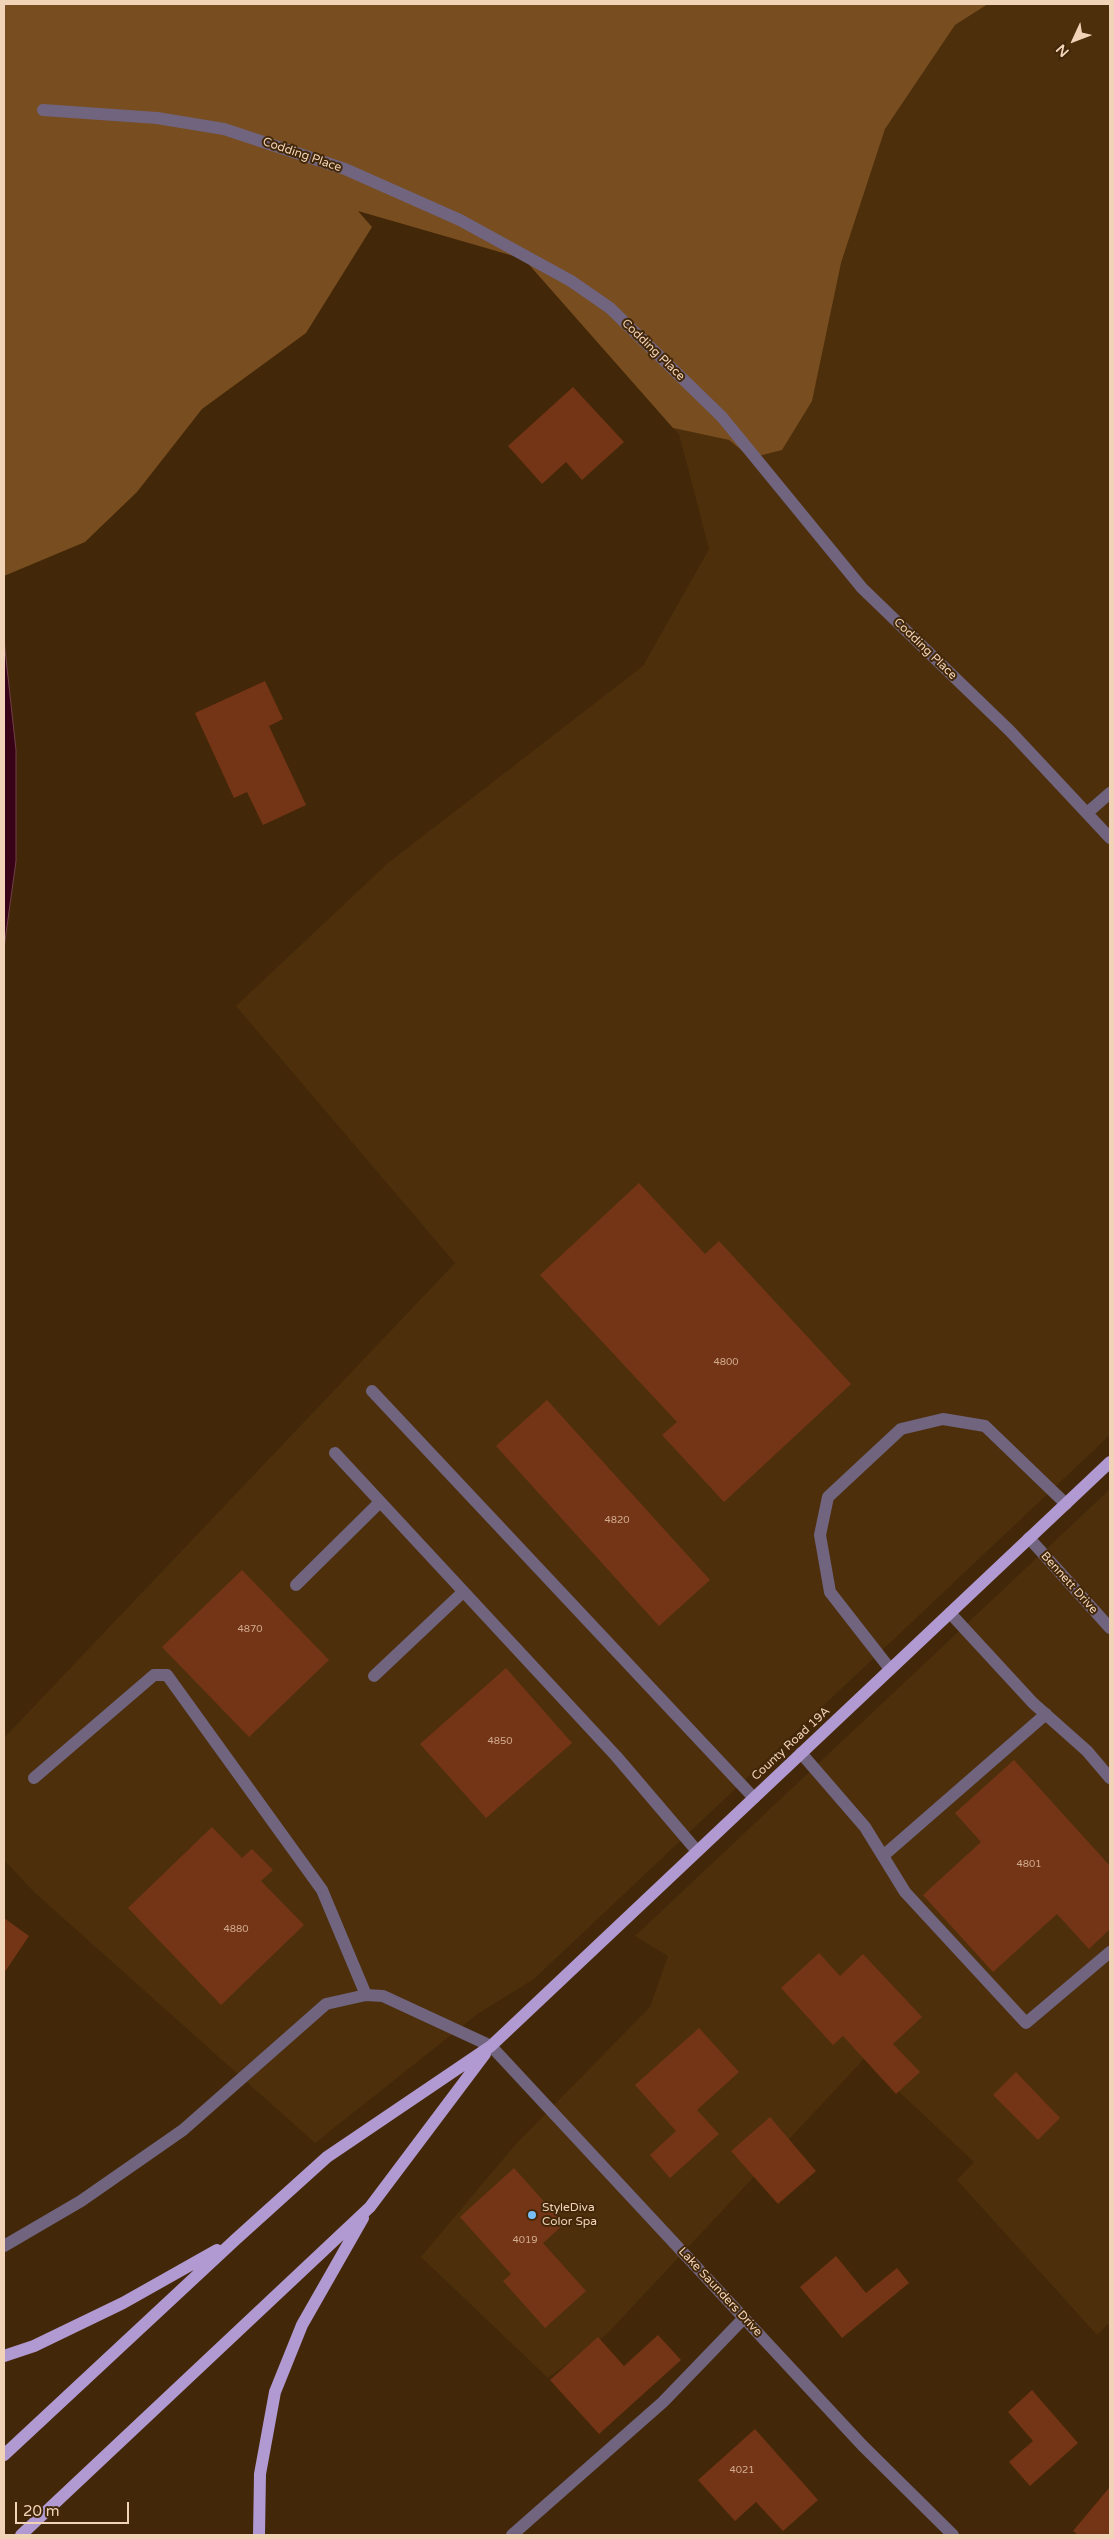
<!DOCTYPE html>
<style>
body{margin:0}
#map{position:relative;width:1114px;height:2539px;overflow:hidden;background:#422708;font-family:"Varela Round",sans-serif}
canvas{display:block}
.frame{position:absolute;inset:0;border:5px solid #f1d3b8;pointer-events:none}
.north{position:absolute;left:1049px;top:15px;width:50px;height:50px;-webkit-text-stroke:4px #422708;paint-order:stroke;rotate:227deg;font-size:14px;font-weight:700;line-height:20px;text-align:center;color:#f1d3b8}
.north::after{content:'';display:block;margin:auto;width:18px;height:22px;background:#f1d3b8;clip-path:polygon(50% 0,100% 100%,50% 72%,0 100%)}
.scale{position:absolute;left:15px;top:2502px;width:114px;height:22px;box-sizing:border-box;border:2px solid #f1d3b8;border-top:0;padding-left:6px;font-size:15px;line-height:18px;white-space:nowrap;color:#f1d3b8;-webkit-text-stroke:4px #422708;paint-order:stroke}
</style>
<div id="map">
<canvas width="1114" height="2539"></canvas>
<div class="frame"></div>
<div class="north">N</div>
<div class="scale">20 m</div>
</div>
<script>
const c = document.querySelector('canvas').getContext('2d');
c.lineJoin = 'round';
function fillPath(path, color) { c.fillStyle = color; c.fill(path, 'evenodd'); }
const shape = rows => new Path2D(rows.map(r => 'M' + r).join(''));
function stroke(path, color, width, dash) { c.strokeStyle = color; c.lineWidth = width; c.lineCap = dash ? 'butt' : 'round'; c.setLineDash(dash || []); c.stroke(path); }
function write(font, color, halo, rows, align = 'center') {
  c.font = font + ' "Varela Round",sans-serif'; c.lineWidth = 4; c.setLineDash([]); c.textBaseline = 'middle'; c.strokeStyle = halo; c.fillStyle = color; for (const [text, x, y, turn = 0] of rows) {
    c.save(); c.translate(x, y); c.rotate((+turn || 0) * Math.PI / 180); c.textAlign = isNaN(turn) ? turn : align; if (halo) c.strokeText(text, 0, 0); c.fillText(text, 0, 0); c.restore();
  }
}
const built = shape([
 [988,4,1110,4,1110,1435,534,1979,479,2013,315,2143,34,1892,4,1860,4,1738,455,1263,236,1006,388,863,643,666,709,549,679,434,673,428,729,440,751,458,841,263,885,129,955,25],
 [1110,1489,1110,2322,1097,2335,957,2180,974,2162,864,2059,606,2335,548,2378,421,2257,515,2145,650,2007,668,1956,635,1936]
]);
const green = shape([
 [4,4,988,4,955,25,885,129,841,263,812,401,782,450,751,458,729,440,673,428,524,259,358,211,372,227,306,333,202,409,137,492,85,542,4,576]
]);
const water = shape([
 [4,640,16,750,16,861,4,948,4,640]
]);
const building = shape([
 [573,387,624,442,582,480,566,462,542,484,508,446],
 [265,681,283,719,269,726,306,805,263,825,247,792,234,798,195,713],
 [639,1183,705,1254,719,1241,851,1384,724,1502,662,1435,677,1422,540,1275],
 [547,1400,710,1580,659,1626,496,1446],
 [242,1570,329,1660,249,1737,162,1647],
 [506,1668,572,1743,486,1818,420,1744],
 [1014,1760,1110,1866,1110,1929,1089,1949,1057,1914,993,1972,923,1895,981,1842,955,1813],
 [212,1827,242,1858,252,1849,273,1870,261,1881,304,1925,221,2005,128,1908],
 [4,1918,29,1936,4,1973],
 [819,1953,840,1976,863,1954,922,2017,893,2044,920,2072,896,2094,843,2036,833,2045,781,1988],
 [699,2028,739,2072,697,2110,719,2134,670,2178,650,2155,676,2131,635,2085],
 [1016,2072,1060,2118,1038,2140,993,2095],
 [770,2117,816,2171,778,2204,731,2151],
 [514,2168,564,2224,543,2243,586,2291,545,2328,503,2281,511,2274,460,2217],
 [836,2256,866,2293,897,2268,909,2283,842,2338,800,2287],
 [658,2335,681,2360,599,2434,550,2380,598,2337,624,2366],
 [1032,2390,1078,2443,1030,2486,1009,2462,1033,2441,1008,2412],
 [755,2429,818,2500,783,2531,756,2502,735,2521,698,2480],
 [1109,2488,1110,2535,1078,2535,1073,2531]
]);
const minor = shape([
 [43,110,157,118,224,129,345,169,460,220,571,281,610,308,722,417,862,588,1010,731,1110,838],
 [1087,813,1110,793],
 [372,1391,754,1798],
 [335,1453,616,1756,697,1851],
 [1029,1538,1110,1628],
 [296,1585,380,1502],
 [950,1613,1033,1703,1087,1751,1110,1778],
 [890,1669,830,1592,820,1535,828,1497,901,1429,943,1419,985,1426,1066,1504],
 [374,1676,463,1592],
 [801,1753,865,1827,905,1892,1026,2023,1110,1952],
 [34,1778,154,1675,167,1675,322,1890,366,1995],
 [883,1856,1046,1714],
 [4,2246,81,2201,183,2130,326,2004,366,1995,383,1996,491,2046,862,2445,953,2535],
 [512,2535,663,2402,744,2318]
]);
const major = shape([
 [4,2356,34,2346,123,2303,217,2250],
 [4,2455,235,2240,327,2157,491,2046,1110,1462],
 [21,2535,370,2207,485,2054],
 [259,2535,260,2474,275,2392,302,2325,363,2218]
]);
const markers = [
 [532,2215,5,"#79bff8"]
];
const numberNames = [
 ["4800",726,1362],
 ["4820",617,1520],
 ["4870",250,1629],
 ["4850",500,1741],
 ["4801",1029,1864],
 ["4880",236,1929],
 ["4019",525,2240],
 ["4021",742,2470]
];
const streetNames = [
 ["Codding Place",302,155,19],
 ["Codding Place",653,350,44],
 ["Codding Place",925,649,44],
 ["Bennett Drive",1069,1583,48],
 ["County Road 19A",791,1744,-43],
 ["Lake Saunders Drive",720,2292,47]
];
const poiNames = [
 ["StyleDiva",542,2208],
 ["Color Spa",542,2222]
];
fillPath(built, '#4d2f0c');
fillPath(green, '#784d20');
fillPath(water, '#390317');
stroke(water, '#704147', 1);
fillPath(building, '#743516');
stroke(minor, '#70647f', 12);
stroke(major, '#b199d1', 12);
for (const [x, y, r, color] of markers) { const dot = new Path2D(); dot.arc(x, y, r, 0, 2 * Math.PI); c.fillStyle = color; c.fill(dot); stroke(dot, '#422708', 2); }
write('10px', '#d2ac90', null, numberNames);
write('12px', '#f1d3b8', '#422708', streetNames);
write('12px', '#f1d3b8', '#422708', poiNames, 'left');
</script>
